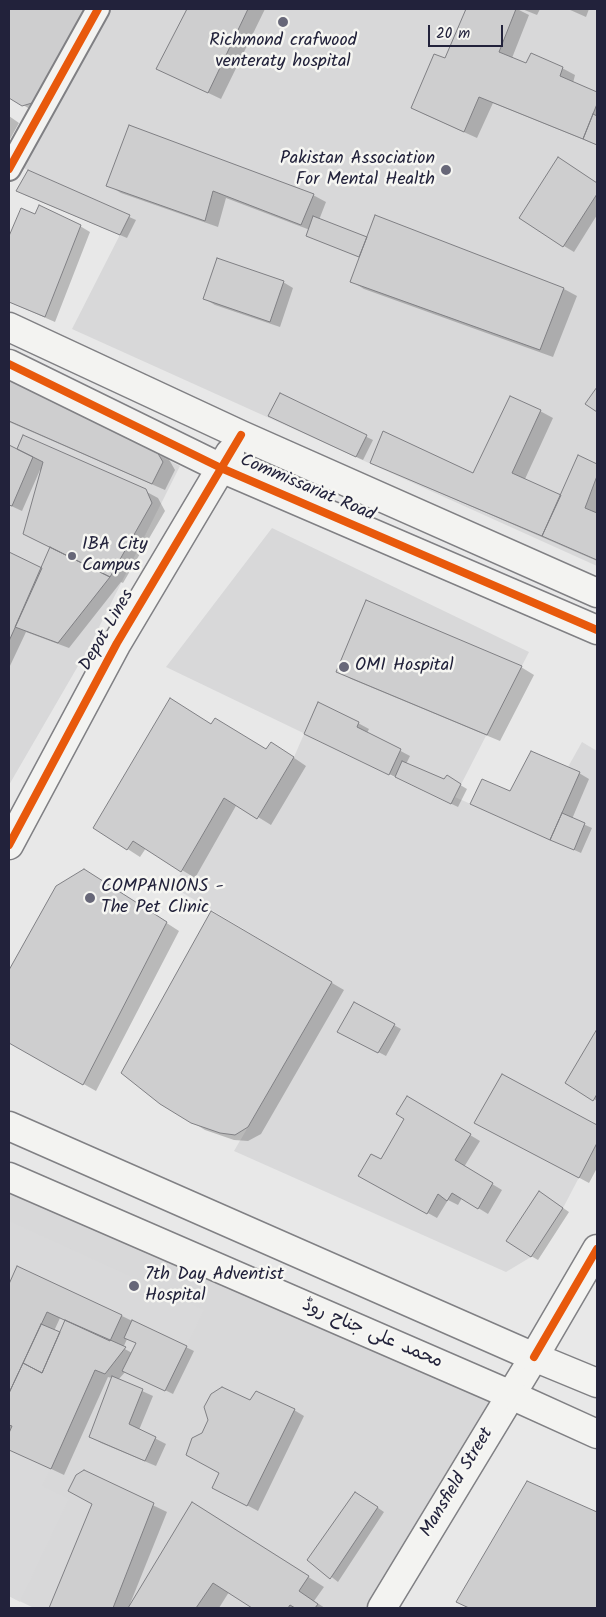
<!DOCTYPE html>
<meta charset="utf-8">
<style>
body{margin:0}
#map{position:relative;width:606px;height:1617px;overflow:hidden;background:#e8e8e8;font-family:Kalam,sans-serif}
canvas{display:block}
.frame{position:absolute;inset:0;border:10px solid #22223b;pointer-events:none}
.scale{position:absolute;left:428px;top:25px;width:75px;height:22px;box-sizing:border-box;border:2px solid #22223b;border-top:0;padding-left:6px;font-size:15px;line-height:18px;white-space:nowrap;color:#22223b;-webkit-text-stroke:4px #f6f6f2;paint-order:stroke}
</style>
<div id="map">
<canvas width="606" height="1617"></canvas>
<div class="frame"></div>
<div class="scale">20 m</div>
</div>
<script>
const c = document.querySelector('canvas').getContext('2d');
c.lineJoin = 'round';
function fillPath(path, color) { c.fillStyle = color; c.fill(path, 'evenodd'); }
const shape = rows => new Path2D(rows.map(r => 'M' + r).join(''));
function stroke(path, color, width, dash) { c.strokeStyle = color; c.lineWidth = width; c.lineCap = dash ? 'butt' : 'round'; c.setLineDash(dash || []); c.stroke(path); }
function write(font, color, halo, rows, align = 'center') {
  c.font = font + ' Kalam,"Playpen Sans Arabic",sans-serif'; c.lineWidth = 5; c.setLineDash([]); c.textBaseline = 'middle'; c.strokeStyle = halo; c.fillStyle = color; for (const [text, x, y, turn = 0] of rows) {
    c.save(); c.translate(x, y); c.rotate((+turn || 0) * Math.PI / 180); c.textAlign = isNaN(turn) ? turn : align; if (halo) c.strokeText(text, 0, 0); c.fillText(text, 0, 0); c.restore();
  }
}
const built = shape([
 [99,9,597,9,597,566,72,329,130,215,12,163],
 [9,380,180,466,89,647,9,785],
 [272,528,529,652,451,804,166,667],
 [9,1177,511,1395,382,1608,34,1608,9,1596]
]);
const green = shape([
 [304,734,450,804,455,797,574,850,585,823,562,813,568,767,582,742,597,751,597,1143,563,1208,531,1257,506,1272,234,1151,332,982,173,887,224,798,258,818,294,757],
 [9,1221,204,1310,187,1346,17,1266,9,1284],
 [9,1450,51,1469,42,1486,69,1499,20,1602,9,1596]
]);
const shadow = shape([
 [9,9,104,9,36,113,9,96],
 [188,9,265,9,221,99,158,69],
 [467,9,517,9,529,15,512,58,527,64,562,68,575,75,573,83,597,94,597,145,493,103,477,138,426,115,413,108,446,60],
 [522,9,540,9,537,15],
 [568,9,589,9,586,17],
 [9,116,19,123,9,141],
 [568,165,597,184,597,215,574,252,564,246],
 [28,172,136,220,127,238,25,195],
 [108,185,313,195,326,202,319,220,367,238,375,216,564,289,577,296,553,357,364,289,351,281,360,257,315,239,310,230,226,198,218,227,121,193],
 [22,210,35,216,80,226,90,232,55,322,9,302,9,239],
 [283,282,293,288,280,327,215,305,205,299],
 [9,380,149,441,163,449,175,470,165,490,9,422],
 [280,395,373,440,363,460,276,420],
 [540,411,553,418,525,479,561,497,578,457,597,465,597,561,385,469,372,462,474,474],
 [9,447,25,454,26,453,145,491,158,498,165,511,123,583,121,582,69,648,26,632,9,668,9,554,43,570,52,548,41,471,40,470,22,511,9,505],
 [521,667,534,675,500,741,351,679,338,671],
 [358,723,369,729,367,733,410,756,406,764,445,781,447,777,467,789,458,807,316,739],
 [212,725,267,751,284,751,306,766,271,825,237,804,195,878,146,848,140,857,95,828],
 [579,773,589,779,572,819,592,828,581,853,472,804],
 [97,878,179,931,96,1091,9,1042,9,972,57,887],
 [211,912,344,990,261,1134,248,1141,234,1140,205,1130,192,1122],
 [354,1003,401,1029,386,1056,346,1035],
 [597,1031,597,1101,567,1082],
 [503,1075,597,1126,597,1168,589,1183,486,1128],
 [407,1097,480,1141,464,1167,502,1190,488,1214,462,1198,458,1205,448,1200,437,1218,359,1175,382,1161,405,1118],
 [547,1197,569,1212,538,1260,531,1256],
 [17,1268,122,1316,194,1351,173,1394,126,1371,118,1380,153,1396,139,1430,166,1444,156,1466,101,1443,91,1437,112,1378,108,1377,64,1475,9,1449,9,1287],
 [60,1318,66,1321,61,1334,54,1331],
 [127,1339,137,1343,132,1353,123,1348],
 [250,1402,294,1410,304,1416,258,1511,224,1493,220,1473,202,1434,209,1420],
 [84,1472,167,1512,130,1604,131,1604,209,1513,324,1587,314,1601,325,1608,254,1608,229,1592,219,1608,51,1608,93,1504],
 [527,1483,597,1514,597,1608,469,1608,458,1602],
 [362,1497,384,1512,338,1582,309,1559]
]);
const building = shape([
 [9,9,87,9,32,103,22,106,9,98,9,9],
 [187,9,248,9,208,93,156,69,187,9],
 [466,9,516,9,499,52,526,63,531,53,563,67,560,76,597,92,597,104,583,139,479,97,464,132,411,108,434,54,445,58,466,9],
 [593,114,597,116,597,145,583,139,593,114],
 [129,125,314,194,301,225,213,191,205,221,106,186,129,125],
 [558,157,597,183,597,194,563,247,519,218,558,157],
 [28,170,130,215,120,235,16,191,28,170],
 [39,205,81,225,45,317,9,302,9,236,21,208,35,214,39,205],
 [375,215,564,288,540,350,350,282,375,215],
 [313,216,367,237,359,257,306,236,313,216],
 [217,258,284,281,270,322,203,299,217,258],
 [9,379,150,440,163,462,152,484,9,421,9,379],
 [597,387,597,412,585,404,597,387],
 [280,393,367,435,356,457,268,416,280,393],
 [510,396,541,410,512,473,561,495,542,536,370,463,383,431,473,473,510,396],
 [23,435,146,489,152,503,110,577,23,534,43,462,17,449,23,435],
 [9,445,33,457,12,506,9,505,9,445],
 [578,455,597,464,597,476,585,508,597,513,597,560,542,536,578,455],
 [50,547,110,577,58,643,15,627,50,547],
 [9,552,42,568,9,641,9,552],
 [366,600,522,666,487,735,336,672,366,600],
 [170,698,211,724,215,718,266,749,271,742,294,757,257,819,224,798,181,872,133,841,127,850,93,828,170,698],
 [318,702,359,722,357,727,401,749,389,775,304,734,318,702],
 [531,751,580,772,550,840,470,804,482,779,510,791,531,751],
 [402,761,444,779,447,775,461,784,451,804,395,777,402,761],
 [562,813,585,823,574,850,550,840,562,813],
 [84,869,167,922,83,1085,9,1043,9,970,56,886,84,869],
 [211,911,332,982,248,1127,235,1135,220,1133,191,1123,160,1104,121,1073,211,911],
 [354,1002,395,1024,378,1053,337,1032,354,1002],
 [597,1029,597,1094,593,1101,565,1083,597,1029],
 [502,1074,597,1125,597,1143,579,1178,474,1123,502,1074],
 [407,1096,471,1134,455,1160,493,1183,478,1209,452,1193,447,1201,438,1194,427,1214,358,1176,371,1154,381,1159,404,1119,396,1114,407,1096],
 [539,1191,563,1208,531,1257,506,1241,539,1191],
 [17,1266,122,1315,110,1341,47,1312,9,1393,9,1284,17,1266],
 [65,1320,126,1347,105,1374,95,1370,51,1469,9,1450,9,1433,12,1426,9,1425,9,1393,23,1363,42,1373,65,1320],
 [132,1320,187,1346,165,1391,122,1371,136,1343,124,1338,132,1320],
 [41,1324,60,1332,42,1373,23,1363,41,1324],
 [112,1376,143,1389,129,1424,156,1437,145,1461,89,1437,112,1376],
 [222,1387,250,1400,256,1391,295,1409,247,1506,212,1488,219,1473,186,1455,192,1438,202,1433,208,1420,204,1407,211,1394,222,1387],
 [84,1470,154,1503,113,1608,49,1608,92,1504,68,1491,76,1475,84,1470],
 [527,1481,597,1512,597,1608,469,1608,456,1602,527,1481],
 [355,1492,378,1507,330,1579,307,1560,355,1492],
 [192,1502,309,1576,299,1591,318,1604,315,1608,295,1608,290,1605,288,1608,252,1608,213,1583,196,1608,128,1608,192,1502]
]);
const minor = shape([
 [9,169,98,9]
]);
const tertiary = shape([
 [9,327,241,435,597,593],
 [9,364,221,468,597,630],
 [9,845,117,643,230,453],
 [534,1357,597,1249]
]);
const secondary = shape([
 [382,1608,534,1357]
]);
const trunk = shape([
 [9,1126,534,1357,597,1383],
 [9,1177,511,1395,597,1434]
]);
const cycleway = shape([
 [9,169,98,9],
 [9,364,221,468,597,630],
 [9,845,117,643,241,435],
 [534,1357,597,1249]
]);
const markers = [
 [283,22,6,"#676778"],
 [446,170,6,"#676778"],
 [72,556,5,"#676778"],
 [344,667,6,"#676778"],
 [90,898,6,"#676778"],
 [134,1286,6,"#676778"]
];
const poiNames = [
 ["Richmond crafwood",283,42,"center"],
 ["venteraty hospital",283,63,"center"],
 ["Pakistan Association",435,160,"right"],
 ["For Mental Health",435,181,"right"],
 ["IBA City",82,546],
 ["Campus",82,567],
 ["OMI Hospital",355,667],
 ["COMPANIONS -",101,888],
 ["The Pet Clinic",101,909],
 ["7th Day Adventist",145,1276],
 ["Hospital",145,1297]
];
const streetNames = [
 ["Commissariat Road",307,489,23],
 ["Depot Lines",108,631,-60],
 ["محمد علی جناح روڈ",372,1335,23],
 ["Mansfield Street",458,1483,-59]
];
fillPath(built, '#d8d8d9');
fillPath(green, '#d9d9da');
fillPath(shadow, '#0003');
fillPath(building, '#cececf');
stroke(building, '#808084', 1);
stroke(minor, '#808084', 26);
stroke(tertiary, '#808084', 31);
stroke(secondary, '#808084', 31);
stroke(trunk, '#808084', 31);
stroke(minor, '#f3f3f1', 22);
stroke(tertiary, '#f3f3f1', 28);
stroke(secondary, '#f3f3f1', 28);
stroke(trunk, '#f3f3f1', 28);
stroke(cycleway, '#e8590c', 8);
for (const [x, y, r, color] of markers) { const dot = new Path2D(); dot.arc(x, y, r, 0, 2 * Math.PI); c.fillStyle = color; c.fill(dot); stroke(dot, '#f6f6f2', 2); }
write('18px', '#22223b', '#f6f6f2', poiNames, 'left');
write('18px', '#22223b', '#f6f6f2', streetNames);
</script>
